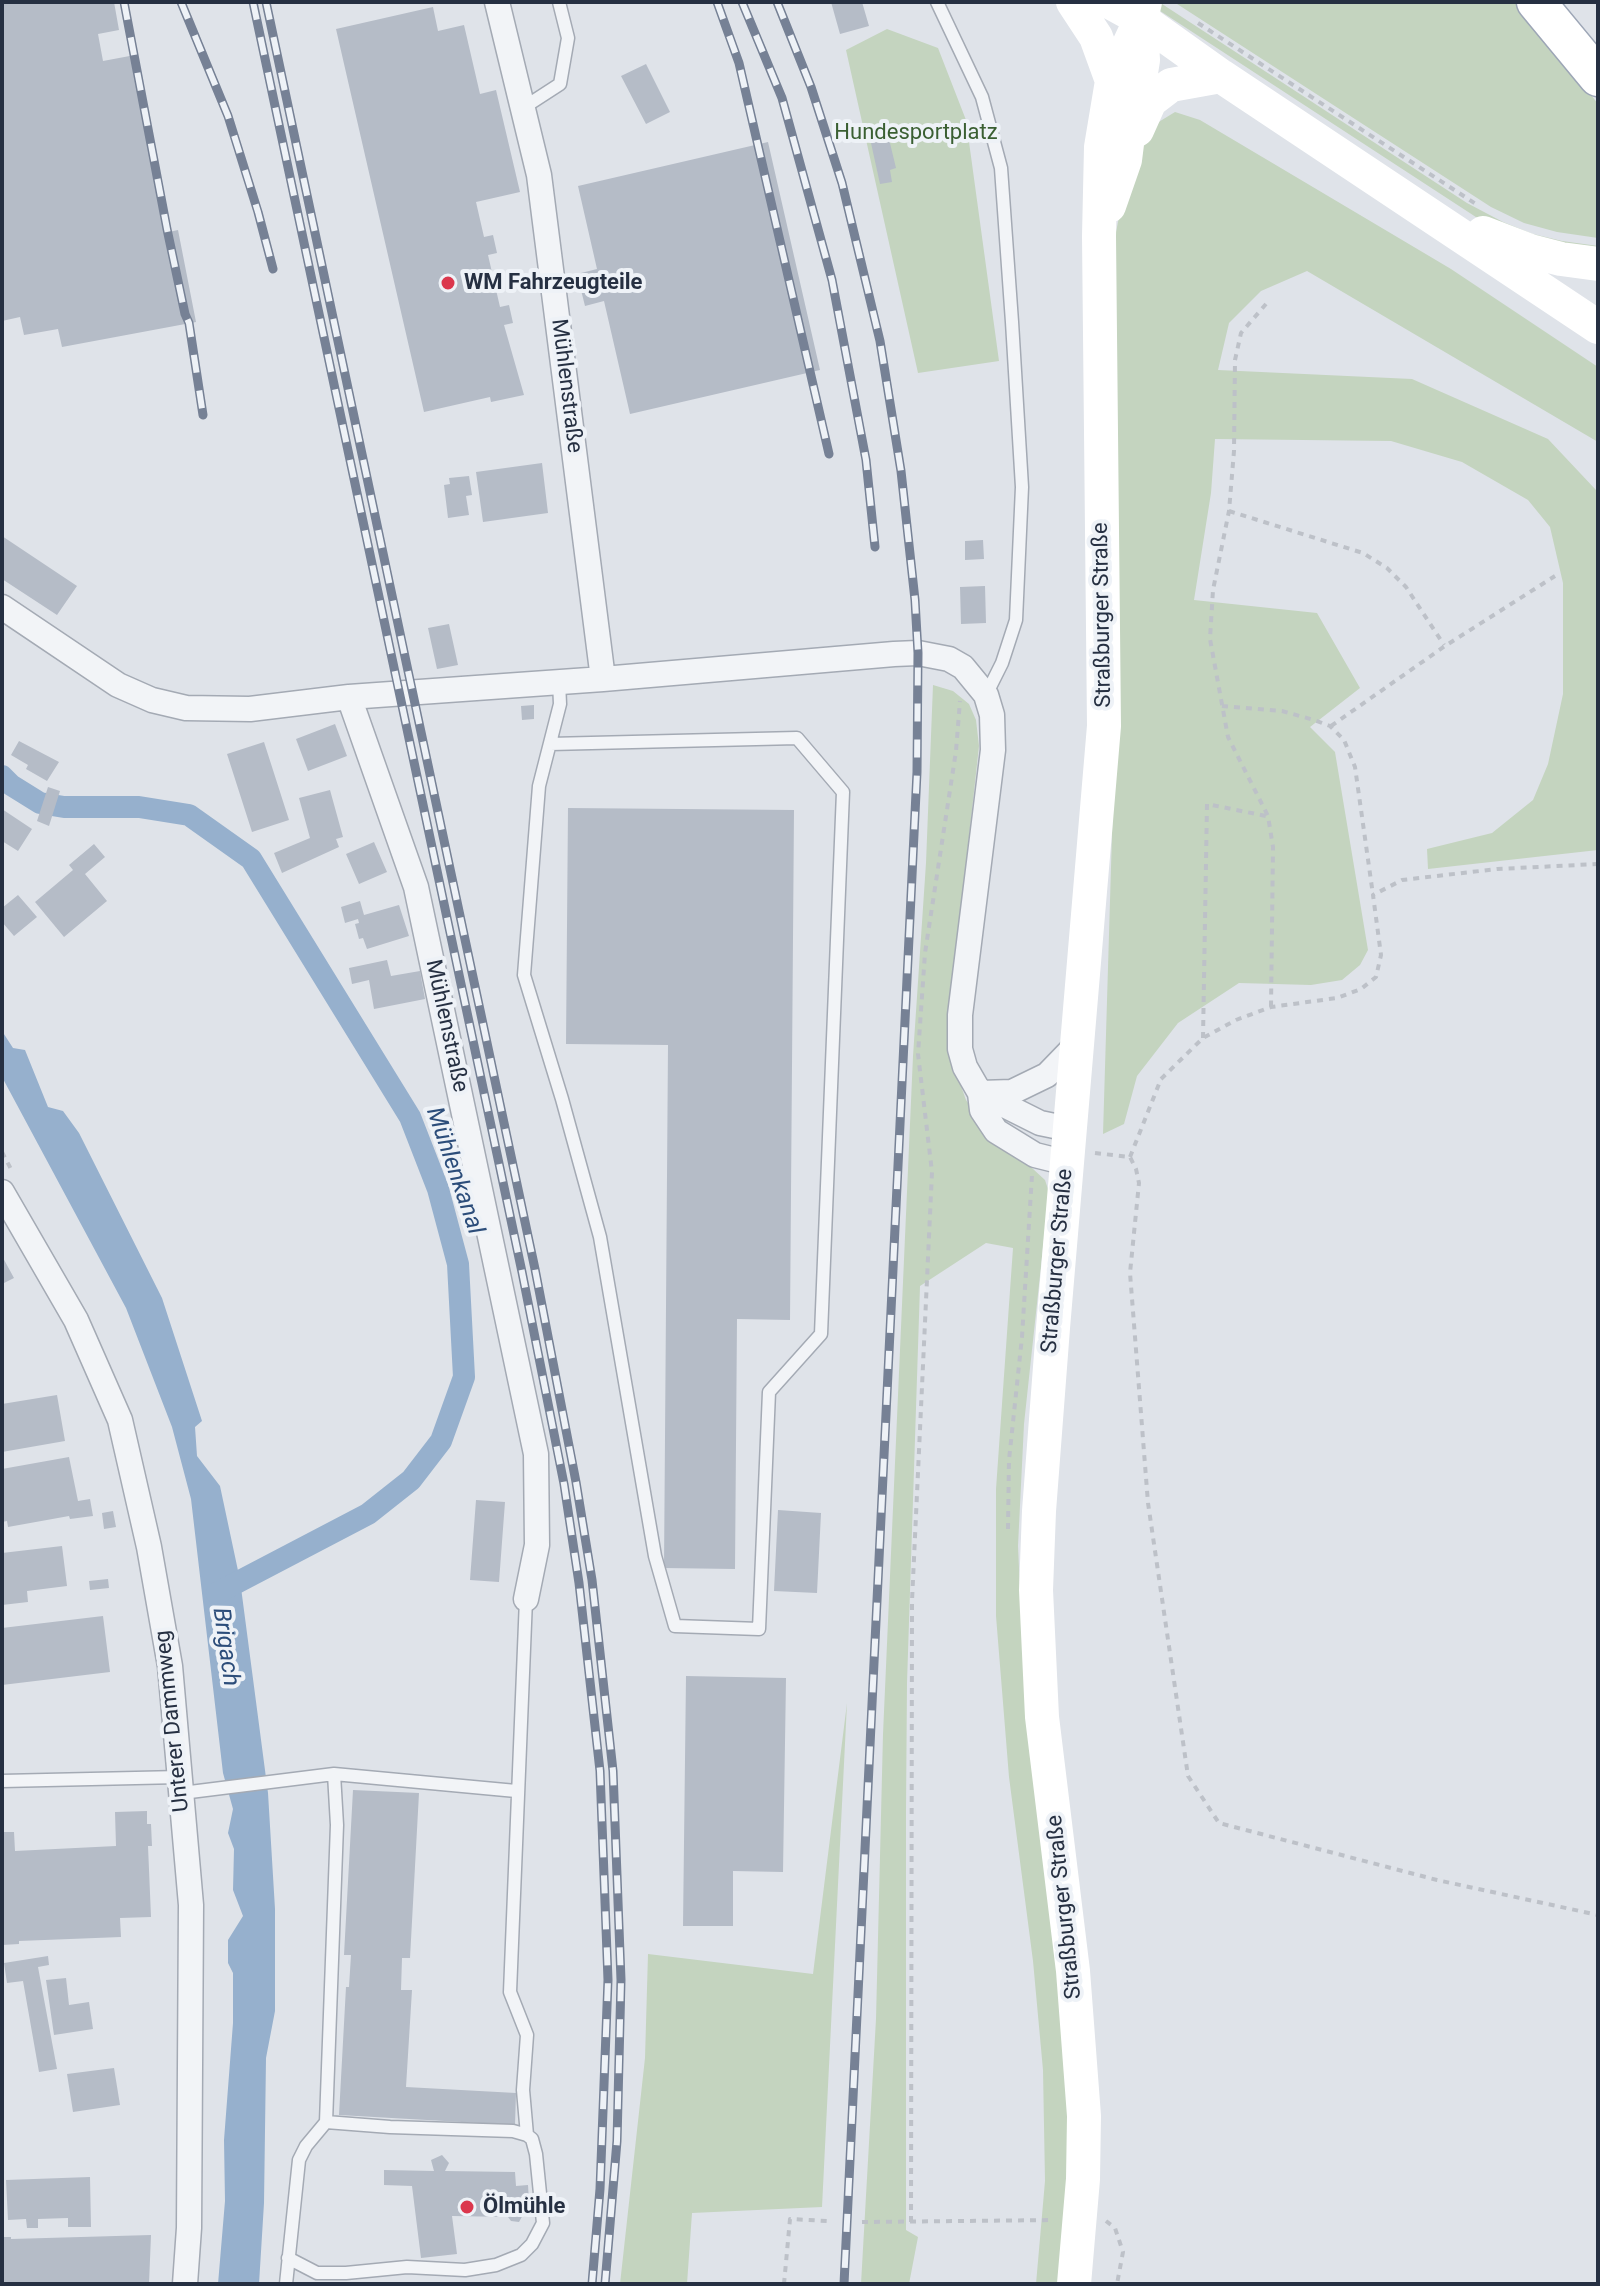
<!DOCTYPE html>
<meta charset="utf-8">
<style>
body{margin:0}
#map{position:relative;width:1600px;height:2286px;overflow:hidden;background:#dfe3e9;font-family:Roboto,sans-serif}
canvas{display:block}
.frame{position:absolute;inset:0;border:4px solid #263042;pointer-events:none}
</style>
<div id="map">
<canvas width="1600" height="2286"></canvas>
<div class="frame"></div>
</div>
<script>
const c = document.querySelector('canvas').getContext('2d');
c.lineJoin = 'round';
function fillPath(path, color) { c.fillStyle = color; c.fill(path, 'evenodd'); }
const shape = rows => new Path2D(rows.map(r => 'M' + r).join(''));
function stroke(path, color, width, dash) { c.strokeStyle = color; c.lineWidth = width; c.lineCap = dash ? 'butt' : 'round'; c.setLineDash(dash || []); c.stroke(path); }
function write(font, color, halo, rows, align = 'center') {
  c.font = font + ' Roboto,sans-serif'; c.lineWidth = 8; c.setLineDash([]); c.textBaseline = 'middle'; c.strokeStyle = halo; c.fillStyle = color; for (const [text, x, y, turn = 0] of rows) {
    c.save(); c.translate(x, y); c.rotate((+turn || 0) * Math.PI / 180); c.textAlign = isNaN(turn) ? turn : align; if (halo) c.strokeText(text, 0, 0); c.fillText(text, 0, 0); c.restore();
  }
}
const green = shape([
 [1159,2,1467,203,1503,222,1533,234,1562,241,1598,246,1598,255,1482,221,1151,5],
 [1174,2,1520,2,1598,104,1598,238,1557,232,1524,223,1491,207],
 [887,29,938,48,966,120,999,361,918,373,846,50],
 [1175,112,1200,120,1451,269,1598,367,1598,442,1307,271,1261,291,1229,323,1218,370,1412,379,1548,439,1596,490,1598,500,1598,850,1428,869,1427,849,1492,833,1533,800,1548,764,1563,694,1563,583,1550,527,1528,500,1462,462,1391,441,1215,439,1211,493,1194,600,1317,613,1360,688,1310,727,1335,752,1368,950,1360,965,1342,980,1311,985,1239,983,1178,1023,1137,1076,1124,1124,1103,1134,1119,601,1111,257,1119,217,1142,141,1157,123],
 [933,685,953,691,969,704,976,720,979,746,950,1010,956,1072,966,1100,980,1120,1045,1180,1049,1192,1024,1424,1018,1546,1024,1678,1067,2052,1069,2168,1061,2284,1036,2284,1045,2181,1043,2070,1033,1961,1009,1777,996,1616,996,1489,1013,1248,986,1243,920,1286,907,1683,906,1810,906,2230,918,2237,909,2284,861,2284,876,2019,883,1734,913,1056,926,863],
 [847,1703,822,2207,692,2213,687,2284,620,2284,645,2058,648,1954,813,1974]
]);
const water = shape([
 [2,1031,13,1048,25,1050,48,1107,63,1111,79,1133,162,1298,202,1421,195,1427,197,1456,220,1486,240,1580,268,1793,275,1909,275,2011,266,2058,264,2203,259,2284,218,2284,225,2201,224,2140,233,2023,233,1973,228,1963,228,1940,243,1916,233,1890,234,1849,228,1833,233,1809,223,1773,191,1499,172,1427,126,1308,2,1077]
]);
const canal = shape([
 [2,776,11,785,40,803,64,807,139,807,189,815,251,859,410,1117,438,1189,458,1264,464,1377,441,1441,411,1480,368,1514,217,1593]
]);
const building = shape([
 [2,2,114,2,119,30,98,34,103,61,135,55,169,232,178,230,196,322,62,347,58,329,24,335,20,317,2,321],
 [831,2,862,2,869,26,840,34],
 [433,7,438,31,464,25,480,94,496,90,520,192,476,202,484,237,493,235,497,253,488,255,500,307,509,305,513,323,504,325,524,395,491,402,490,397,424,412,336,29],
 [646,64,670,112,646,124,621,76],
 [889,139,896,168,890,170,892,182,880,184,871,143],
 [768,142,820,370,630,414,604,301,585,306,577,274,597,269,578,186],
 [542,463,548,513,483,522,476,472],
 [469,476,472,495,466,496,469,515,448,518,444,485,450,484,449,478],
 [2,536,77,586,57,615,2,579],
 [983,540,984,559,965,560,965,541],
 [985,586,986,623,961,624,960,587],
 [449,624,458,665,437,669,428,628],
 [534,705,534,719,522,720,521,706],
 [335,724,347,756,308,771,296,739],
 [19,741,59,762,47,781,26,769,28,765,11,755],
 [264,742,289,820,252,832,227,754],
 [48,787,60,791,49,826,37,821],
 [330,790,343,837,336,839,339,847,282,873,274,853,310,838,299,798],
 [568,808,794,810,790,1320,737,1319,735,1569,664,1568,668,1045,566,1044],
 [2,809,32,829,18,851,2,841],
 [374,842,387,872,359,884,346,854],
 [94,844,105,857,85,874,107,901,64,937,35,902,73,870,69,865],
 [18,895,37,917,14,936,2,922,2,908],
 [360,901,364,915,399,905,409,936,367,949,363,938,359,939,355,924,359,923,358,919,345,923,341,907],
 [387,960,391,976,420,971,425,999,374,1009,369,980,352,984,349,968],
 [2,1256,14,1278,2,1284],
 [57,1395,65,1441,2,1452,2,1404],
 [69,1457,78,1501,90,1499,93,1516,70,1519,69,1516,8,1527,7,1521,2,1522,2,1469],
 [476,1500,505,1502,499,1582,470,1580],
 [778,1510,821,1513,817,1593,774,1591],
 [113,1511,116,1527,104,1529,102,1513],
 [62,1546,67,1586,27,1591,28,1602,2,1605,2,1553],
 [108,1579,109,1588,90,1590,89,1581],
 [103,1616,110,1672,2,1685,2,1628],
 [686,1676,786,1678,783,1872,733,1871,733,1926,683,1926],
 [353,1790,419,1793,410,1958,402,1958,401,1990,412,1990,406,2087,516,2093,515,2125,339,2115,346,1987,349,1987,351,1955,344,1955],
 [147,1811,147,1824,151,1824,152,1846,148,1846,151,1917,120,1918,121,1937,19,1941,19,1944,2,1945,2,1832,14,1832,15,1851,116,1846,115,1812],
 [48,1956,49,1965,38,1967,57,2069,39,2072,23,1981,7,1983,4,1963],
 [66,1978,69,2005,89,2002,93,2029,54,2035,46,1980],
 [114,2068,120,2105,73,2112,67,2074],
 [442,2155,449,2163,445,2171,515,2172,516,2186,528,2185,529,2202,517,2203,524,2213,519,2222,511,2221,508,2217,452,2216,457,2254,421,2258,412,2186,384,2185,384,2170,434,2171,431,2160],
 [90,2177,91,2227,68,2227,68,2218,38,2219,38,2228,27,2228,26,2219,8,2220,6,2180],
 [151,2235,149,2284,2,2284,2,2237,11,2237,11,2239]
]);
const path = shape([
 [1198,23,1479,206],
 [1266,304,1241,333,1235,360,1234,451,1229,511,1213,590,1210,639,1228,737,1268,816,1273,847,1271,1007],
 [1229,511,1363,553,1387,568,1406,587,1444,645],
 [1222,706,1282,711,1314,720,1330,726,1344,740,1355,767,1373,895],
 [1331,726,1445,646,1555,576],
 [1203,1038,1207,804,1266,816],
 [2,1152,12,1171],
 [1095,1153,1130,1157,1136,1169,1139,1183,1130,1273,1148,1503,1188,1776,1219,1823,1437,1880,1598,1915],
 [1130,1157,1161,1079,1203,1038,1236,1020,1271,1007,1337,998,1361,989,1376,977,1381,955,1373,895,1402,880,1497,869,1598,864],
 [1008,1529,1009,1460,1022,1337,1032,1175],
 [1106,2221,1115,2228,1123,2252,1117,2284],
 [862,2222,1054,2220],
 [911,2222,912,1601,932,1172,918,1054,925,953,956,751,960,701],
 [784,2284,790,2219,827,2221]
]);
const service = shape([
 [937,2,982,97,1001,168,1012,322,1022,487,1016,620,1002,663,986,695],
 [523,108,560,84,568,38,559,2],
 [550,744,797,738,843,792,821,1334,769,1392,759,1629,675,1626,655,1556,600,1237,562,1099,524,975,539,786,560,704,559,682],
 [526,1599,510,1992,527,2035,523,2090,527,2135],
 [2,1781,180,1777],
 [182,1793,334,1774,516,1791],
 [288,2258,317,2273,346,2273,407,2267,465,2270,496,2265,521,2255,532,2244,543,2223,536,2154,532,2139,527,2135,513,2131,390,2127,326,2122],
 [286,2284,299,2160,306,2146,326,2122,337,1825,334,1774]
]);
const minor = shape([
 [497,2,539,175,603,679],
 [2,607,118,685,152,700,186,708,250,709,349,697,603,679,894,654,918,653,949,659,963,667,986,695,992,715,993,750,960,1015,960,1049,965,1067,980,1093,982,1110,996,1131,1035,1155,1067,1163],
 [349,697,416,887,536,1454,537,1545,526,1599],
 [980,1093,1012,1092,1047,1075,1078,1043],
 [982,1094,1040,1123,1069,1129],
 [2,1192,76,1320,120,1420,149,1547,170,1666,191,1905,189,2228,185,2284]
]);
const secondary = shape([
 [1073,2,1096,37,1112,81],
 [1110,2,1141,19,1221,76,1598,327],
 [1137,130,1150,101,1171,85,1221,76],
 [1109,206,1125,160,1130,120,1140,79,1143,60,1141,27],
 [1483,233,1530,251,1561,259,1598,264],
 [1074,2284,1083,2179,1084,2116,1073,1971,1042,1717,1036,1590,1039,1511,1053,1328,1104,726,1099,236,1101,147,1112,81,1141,19,1145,2]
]);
const primary = shape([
 [1536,2,1598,77]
]);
const rail = shape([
 [124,2,167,229,185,314,189,323,203,415],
 [181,2,228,116,258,212,273,269],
 [253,2,522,1272,564,1484,579,1583,600,1771,608,1980,600,2189,592,2284],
 [266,2,535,1269,576,1482,592,1580,613,1771,621,1980,617,2141,605,2284],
 [717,2,739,63,829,454],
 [742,2,782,98,832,280,866,460,875,547],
 [777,2,811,87,842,183,880,341,901,471,915,600,918,653,917,772,844,2284]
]);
const markers = [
 [448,283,8,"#db374d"],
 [467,2207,8,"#db374d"]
];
const parkNames = [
 ["Hundesportplatz",916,133]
];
const poiNames = [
 ["WM Fahrzeugteile",464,283],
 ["Ölmühle",483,2207]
];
const streetNames = [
 ["Mühlenstraße",566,386,83],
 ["Straßburger Straße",1103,615,-91],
 ["Mühlenstraße",446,1026,78],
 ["Straßburger Straße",1058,1261,-85],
 ["Unterer Dammweg",173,1721,-96],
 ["Straßburger Straße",1065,1907,-96]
];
const waterNames = [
 ["Mühlenkanal",454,1171,71],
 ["Brigach",225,1647,82]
];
fillPath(green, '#c4d4bf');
fillPath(water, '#96b0cd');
stroke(canal, '#96b0cd', 22);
fillPath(building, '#b5bcc7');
stroke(service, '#a4aab4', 15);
stroke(minor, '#a4aab4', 27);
stroke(primary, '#9da6b6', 41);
stroke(path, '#bdc1c8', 4, [6, 6]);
stroke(service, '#f2f4f7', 12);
stroke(minor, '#f2f4f7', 24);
stroke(secondary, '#fff', 34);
stroke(primary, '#fff', 38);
stroke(rail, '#768195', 9);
stroke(rail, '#eef2f7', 6, [18]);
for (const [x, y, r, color] of markers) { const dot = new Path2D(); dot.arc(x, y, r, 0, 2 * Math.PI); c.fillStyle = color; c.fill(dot); stroke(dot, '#eef2f7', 3); }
write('22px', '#3a5f32', '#eef2f7', parkNames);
write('bold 22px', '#263042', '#eef2f7', poiNames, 'left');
write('22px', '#263042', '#eef2f7', streetNames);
write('italic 24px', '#2c4d7a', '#eef2f7', waterNames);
</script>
